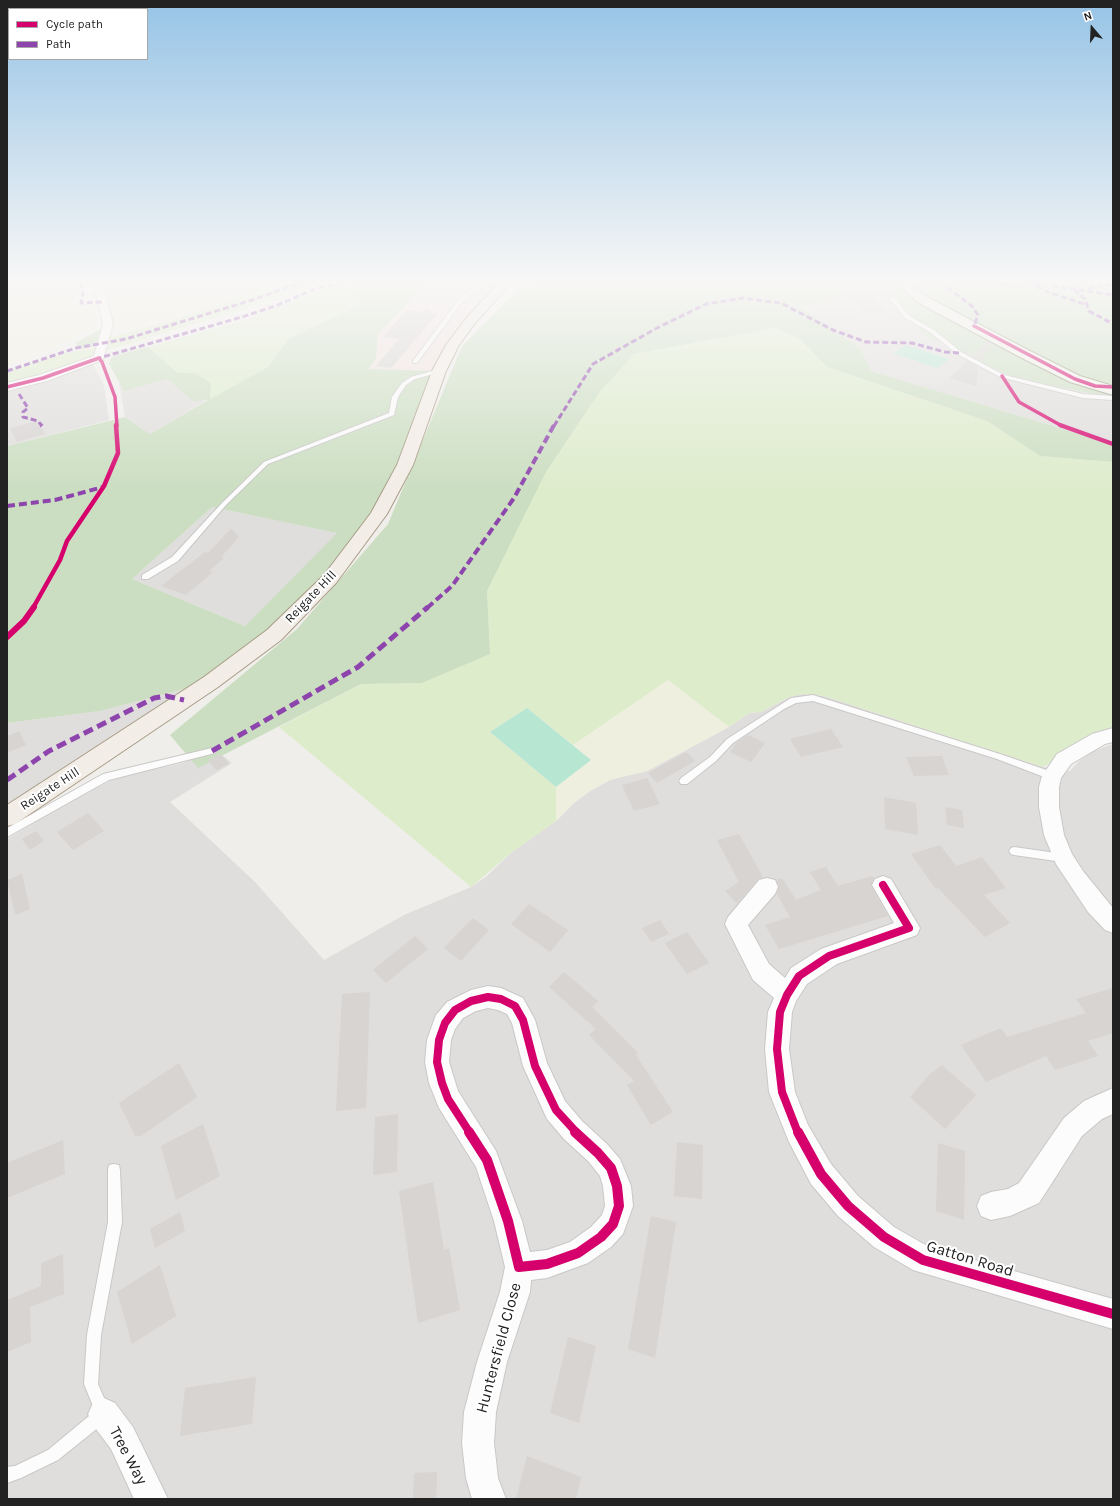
<!DOCTYPE html>
<style>
body{margin:0}
#map{position:relative;width:1120px;height:1506px;overflow:hidden;background:#f0eeeb;font-family:Karla,sans-serif}
canvas{display:block}
.frame{position:absolute;inset:0;border:8px solid #222;pointer-events:none}
.legend{position:absolute;left:8px;top:8px;width:140px;height:52px;box-sizing:border-box;background:#fff;border:1px solid #a7a7a7;margin:0;padding:5px 7px;list-style:none;font-size:12px;color:#222}
.legend li{display:flex;align-items:center;gap:8px;height:20px}
.legend b{width:20px;border:1px solid #a7a7a7}
.north{position:absolute;left:1072px;top:8px;width:40px;height:40px;-webkit-text-stroke:3px #fff;paint-order:stroke;rotate:341deg;font-size:11px;font-weight:700;line-height:16px;text-align:center;color:#222}
.north::after{content:'';display:block;margin:auto;width:14px;height:18px;background:#222;clip-path:polygon(50% 0,100% 100%,50% 72%,0 100%)}
</style>
<div id="map">
<canvas width="1120" height="1506"></canvas>
<div class="frame"></div>
<ul class="legend">
<li><b style="height:5px;background:#d6006c"></b>Cycle path</li>
<li><b style="height:5px;background:#8e44ad"></b>Path</li>
</ul>
<div class="north">N</div>
</div>
<script>
const c = document.querySelector('canvas').getContext('2d');
c.lineJoin = 'round';
function fillPath(path, color) { c.fillStyle = color; c.fill(path, 'evenodd'); }
const shape = rows => new Path2D(rows.map(r => 'M' + r).join(''));
function stroke(path, color, width, dash) { c.strokeStyle = color; c.lineWidth = width; c.lineCap = dash ? 'butt' : 'round'; c.setLineDash(dash || []); c.stroke(path); }
function write(font, color, halo, rows, align = 'center') {
  c.font = font + ' Karla,sans-serif'; c.lineWidth = 4; c.setLineDash([]); c.textBaseline = 'middle'; c.strokeStyle = halo; c.fillStyle = color; for (const [text, x, y, turn = 0] of rows) {
    c.save(); c.translate(x, y); c.rotate((+turn || 0) * Math.PI / 180); c.textAlign = isNaN(turn) ? turn : align; if (halo) c.strokeText(text, 0, 0); c.fillText(text, 0, 0); c.restore();
  }
}
const residential = shape([
 [844,282,886,282,924,335,1015,378,1113,398,1113,444,871,371,861,349,801,307,839,297],
 [92,363,104,385,109,420,7,446,7,390],
 [171,374,205,401,150,434,125,417,119,383],
 [212,507,338,533,245,626,132,579],
 [211,682,7,817,7,723,100,711],
 [801,694,824,696,1043,767,1070,771,1079,761,1093,751,1113,744,1113,1499,7,1499,7,839,67,803,110,781,127,775,179,764,217,751,232,763,170,802,255,882,324,960,404,915,471,887,487,876,512,852,556,821,574,803,590,791,612,779,647,771,729,727,749,713,761,712,787,698]
]);
const commercial = shape([
 [481,282,506,282,494,296,439,371,367,369,376,359,378,334,426,284,475,285]
]);
const farmland = shape([
 [7,282,78,282,82,295,76,300,76,302,77,304,74,306,77,307,91,305,98,320,93,329,35,357,7,365],
 [107,282,281,282,221,303,127,331,116,326,110,316],
 [668,680,729,727,647,771,610,780,590,791,574,803,556,821,556,787,591,760,573,745]
]);
const grass = shape([
 [281,282,322,282,246,309,108,350,109,338,197,312],
 [343,283,363,304,289,338,268,367,210,399,195,373,178,373,148,347,244,320,290,302,311,292],
 [775,328,800,339,827,367,987,421,1040,456,1113,462,1113,726,1043,767,824,696,801,694,787,698,761,712,749,713,729,727,668,680,573,745,527,708,490,732,556,787,556,821,512,852,471,887,279,727,361,684,422,683,490,654,487,591,546,472,596,395,634,354],
 [98,347,96,357,79,364,7,385,7,371,63,354]
]);
const forest = shape([
 [342,282,481,282,475,285,426,284,378,334,376,359,368,369,439,371,405,465,330,579,211,682,100,711,7,723,7,446,125,417,150,434,208,400,193,401,167,379,124,391,109,364,111,358,116,355,148,347,178,373,195,373,211,383,210,399,268,367,289,338,362,304],
 [212,507,337,533,245,626,132,579],
 [534,282,844,282,839,297,801,307,861,349,871,371,1113,444,1113,462,1040,456,987,421,827,367,800,339,775,328,634,354,598,394,546,472,487,591,490,654,422,683,361,684,198,768,170,735,297,629,388,524,462,346,524,283],
 [886,282,1113,282,1113,398,1015,378,924,335],
 [101,329,99,345,81,349,75,343]
]);
const pitch = shape([
 [906,345,949,359,937,368,893,353],
 [527,708,591,760,556,787,490,732]
]);
const building = shape([
 [848,292,869,292,884,312,864,313],
 [427,308,432,313,438,313,391,368,376,366,399,339,383,337,407,310,423,312],
 [987,341,991,343,981,361,972,356],
 [967,361,978,367,976,386,949,378],
 [38,421,45,434,17,442,10,428],
 [231,529,239,537,221,557,224,558,209,571,213,572,186,595,161,586,205,552,208,553],
 [831,729,843,747,801,757,790,739],
 [19,731,26,745,7,753,7,736],
 [748,735,765,743,751,762,730,752,737,742],
 [686,752,695,761,657,783,648,773],
 [221,754,229,764,216,770,208,760],
 [942,756,949,775,914,776,906,757],
 [647,778,660,804,634,811,622,785],
 [884,797,916,803,918,835,885,829],
 [945,807,962,810,964,828,947,825],
 [88,813,104,831,73,850,57,832],
 [36,831,44,841,30,850,22,839],
 [739,834,763,877,758,879,737,903,725,891,739,882,717,840],
 [940,845,956,866,982,857,1006,888,984,895,1010,923,985,937,938,888,936,889,911,854],
 [826,867,838,886,872,876,874,878,871,886,888,916,779,949,765,925,790,917,777,894,779,886,776,880,782,878,796,900,821,890,810,872],
 [22,874,30,909,15,915,7,880],
 [529,904,568,930,550,952,511,924],
 [473,918,489,930,461,961,444,948],
 [660,920,669,934,651,942,642,928],
 [687,932,709,963,687,974,665,943],
 [415,936,428,949,386,983,373,970],
 [564,972,598,1001,592,1007,638,1053,636,1055,673,1112,651,1125,627,1085,634,1081,589,1035,596,1029,549,987],
 [1113,988,1113,1033,1088,1041,1098,1056,1055,1070,1046,1056,986,1082,961,1045,1001,1028,1007,1037,1086,1013,1076,999],
 [370,992,366,1108,336,1111,342,994],
 [179,1063,197,1097,141,1136,135,1136,119,1103],
 [942,1065,976,1095,945,1129,910,1097,929,1075],
 [398,1114,397,1172,373,1175,375,1117],
 [203,1124,220,1176,176,1200,161,1146],
 [63,1140,65,1174,7,1198,7,1163],
 [677,1142,703,1145,702,1199,674,1196],
 [938,1143,965,1151,964,1220,936,1211],
 [433,1182,444,1250,449,1248,460,1310,418,1323,399,1191],
 [180,1212,185,1231,155,1248,150,1229],
 [651,1216,676,1222,655,1358,628,1349],
 [63,1254,64,1294,30,1307,31,1342,7,1352,7,1300,41,1286,41,1263],
 [160,1265,176,1316,132,1344,117,1292],
 [568,1337,596,1346,579,1423,550,1413],
 [256,1377,252,1424,180,1436,185,1388],
 [527,1456,581,1477,576,1499,516,1499],
 [437,1472,436,1499,413,1499,414,1473]
]);
const lane = shape([
 [482,282,490,282,486,283,463,301,417,363,413,363,413,361,459,299,482,282],
 [890,297,894,297,909,316,934,330,961,352,1004,375,1083,394,1113,396,1113,400,1083,398,1000,377,957,354,930,332,905,318,890,299,890,297],
 [439,369,441,370,441,372,415,379,406,385,398,397,394,415,268,464,226,505,178,561,148,579,142,579,142,575,172,557,222,503,264,462,389,413,392,397,402,383,411,377,439,369],
 [813,695,1003,755,1055,773,1057,776,1055,779,1052,780,997,759,813,701,796,703,784,709,733,743,716,761,687,784,681,784,679,781,681,778,710,757,727,739,791,698,813,695],
 [212,748,215,749,216,751,215,753,109,780,7,837,7,828,103,774,212,748],
 [1014,847,1063,854,1067,855,1068,858,1067,861,1063,862,1014,855,1011,854,1009,851,1011,848,1014,847],
 [114,1164,119,1165,120,1170,122,1222,101,1335,98,1384,111,1414,109,1419,58,1460,21,1478,7,1483,7,1467,15,1466,48,1450,95,1411,84,1384,87,1335,108,1222,108,1170,109,1165,114,1164]
]);
const street = shape([
 [93,282,103,282,113,324,103,360,47,381,7,391,7,383,39,375,94,356,103,324,93,282],
 [1113,728,1113,742,1105,744,1071,764,1061,778,1059,787,1059,807,1064,835,1072,854,1083,871,1113,908,1113,933,1105,930,1088,912,1056,864,1044,835,1039,807,1039,787,1042,776,1057,754,1092,734,1113,728],
 [883,876,891,879,920,928,917,935,837,964,807,984,796,1001,792,1012,789,1049,795,1092,808,1125,831,1164,858,1196,894,1227,929,1247,1113,1299,1113,1329,913,1270,874,1247,838,1216,811,1184,789,1142,769,1092,765,1049,768,1012,774,998,753,980,725,924,728,917,759,880,767,878,775,880,778,887,775,894,748,925,769,964,785,978,791,968,821,949,894,923,872,885,875,879,883,876],
 [488,986,501,988,523,998,535,1020,547,1063,565,1101,582,1121,607,1144,620,1159,631,1186,633,1206,623,1234,611,1247,588,1263,547,1278,531,1280,530,1292,507,1362,496,1412,494,1443,498,1478,506,1499,472,1499,466,1478,462,1443,464,1412,477,1362,500,1292,505,1267,494,1221,476,1167,439,1108,429,1083,425,1062,427,1040,433,1023,436,1015,447,1002,471,990,488,986],
 [488,1008,498,1010,507,1014,512,1023,523,1066,547,1119,564,1139,589,1162,600,1176,603,1186,605,1206,602,1215,591,1227,570,1242,547,1250,530,1252,522,1221,496,1151,458,1091,449,1062,451,1040,455,1029,463,1018,476,1011,488,1008],
 [1113,1088,1113,1114,1102,1119,1082,1136,1039,1203,1010,1216,991,1220,981,1216,977,1206,981,1196,991,1192,1008,1189,1019,1183,1064,1118,1084,1101,1113,1088],
 [104,1398,115,1403,133,1427,168,1499,134,1499,111,1449,93,1425,88,1414,93,1403,104,1398]
]);
const secondary = shape([
 [895,282,908,282,927,297,1030,351,1080,376,1113,386,1113,395,1070,382,1020,357,919,303,895,282]
]);
const primary = shape([
 [500,282,512,282,476,322,459,345,446,371,413,465,387,514,336,583,281,640,218,687,15,824,7,826,7,805,204,677,267,630,324,575,371,513,397,465,432,371,446,345,468,316,500,282]
]);
const quietFar2 = shape([
 [81,282,83,294,81,303,102,302],
 [940,282,972,306,978,315,974,326],
 [993,282,1010,285,1034,283,1042,290,1087,305],
 [1034,283,1113,295],
 [1088,288,1113,284],
 [1074,289,1085,299,1089,311,1113,324],
 [101,361,99,358,242,317,275,306,315,289,341,282],
 [7,371,76,348,126,339,252,300,303,282],
 [19,394,28,408,23,412,23,417,38,421,42,426],
 [554,426,593,364,657,328,706,304,743,298,781,303,833,330,866,342,912,343,945,352,959,353]
]);
const quietFar1 = shape([
 [41,425,42,426],
 [7,506,55,500,103,487],
 [427,608,452,586,514,498,554,425]
]);
const quiet = shape([
 [212,751,358,667,428,607],
 [7,780,49,751,154,698,166,696,184,700]
]);
const cyclewayFar4 = shape([
 [974,326,1075,379,1095,386,1113,387],
 [1002,376,1019,402,1062,426],
 [7,387,43,378,99,358,102,362,115,397,117,426]
]);
const cyclewayFar3 = shape([
 [1060,425,1113,444],
 [33,608,60,560,67,541,104,486,118,453,116,425]
]);
const cyclewayFar2 = shape([
 [7,637,24,621,34,607]
]);
const cyclewayFar1 = shape([
 [470,1133,448,1099,442,1083,437,1062,439,1040,445,1023,455,1010,471,1001,488,997,501,999,515,1006,523,1020,535,1066,556,1110,577,1133],
 [798,1133,782,1092,777,1049,780,1012,787,995,799,976,829,956,909,928,883,885]
]);
const cycleway = shape([
 [469,1132,487,1160,508,1221,519,1267,547,1264,578,1253,601,1237,613,1224,619,1206,617,1186,611,1168,598,1153,575,1132],
 [798,1132,821,1174,848,1206,884,1237,923,1260,1113,1314]
]);
const streetNames = [
 ["Reigate Hill",311,597,-46],
 ["Reigate Hill",50,789,-33]
];
const nearStreetnames = [
 ["Gatton Road",970,1259,17],
 ["Huntersfield Close",499,1348,-75],
 ["Tree Way",128,1456,62]
];
fillPath(residential, '#dfdedc');
fillPath(commercial, '#f1e3e1');
fillPath(farmland, '#efefdf');
fillPath(grass, '#ddeccb');
fillPath(forest, '#cbdec1');
fillPath(pitch, '#b7e6d2');
fillPath(building, '#d7d4d2');
stroke(lane, '#c9c8c7', 2);
stroke(street, '#c9c8c7', 2);
stroke(secondary, '#999a82', 2);
stroke(primary, '#a79c86', 2);
fillPath(lane, '#fdfcfc');
fillPath(street, '#fdfcfc');
fillPath(secondary, '#f4f4ed');
fillPath(primary, '#f3ede7');
stroke(quietFar2, '#8e44ad', 3, [6, 3]);
stroke(quietFar1, '#8e44ad', 4, [8, 4]);
stroke(quiet, '#8e44ad', 5, [10, 5]);
stroke(cyclewayFar4, '#d6006c', 3.5);
stroke(cyclewayFar3, '#d6006c', 4.5);
stroke(cyclewayFar2, '#d6006c', 6);
stroke(cyclewayFar1, '#d6006c', 8);
stroke(cycleway, '#d6006c', 10);
const sky = c.createLinearGradient(0, 0, 0, 492);
sky.addColorStop(0, '#97c4e6');
sky.addColorStop(0.57, '#f8f7f6');
sky.addColorStop(1, '#f8f7f600');
c.fillStyle = sky;
c.fillRect(0, 0, 1120, 492);
write('13px', '#222', '#fff', streetNames);
write('16px', '#222', '#fff', nearStreetnames);
</script>
